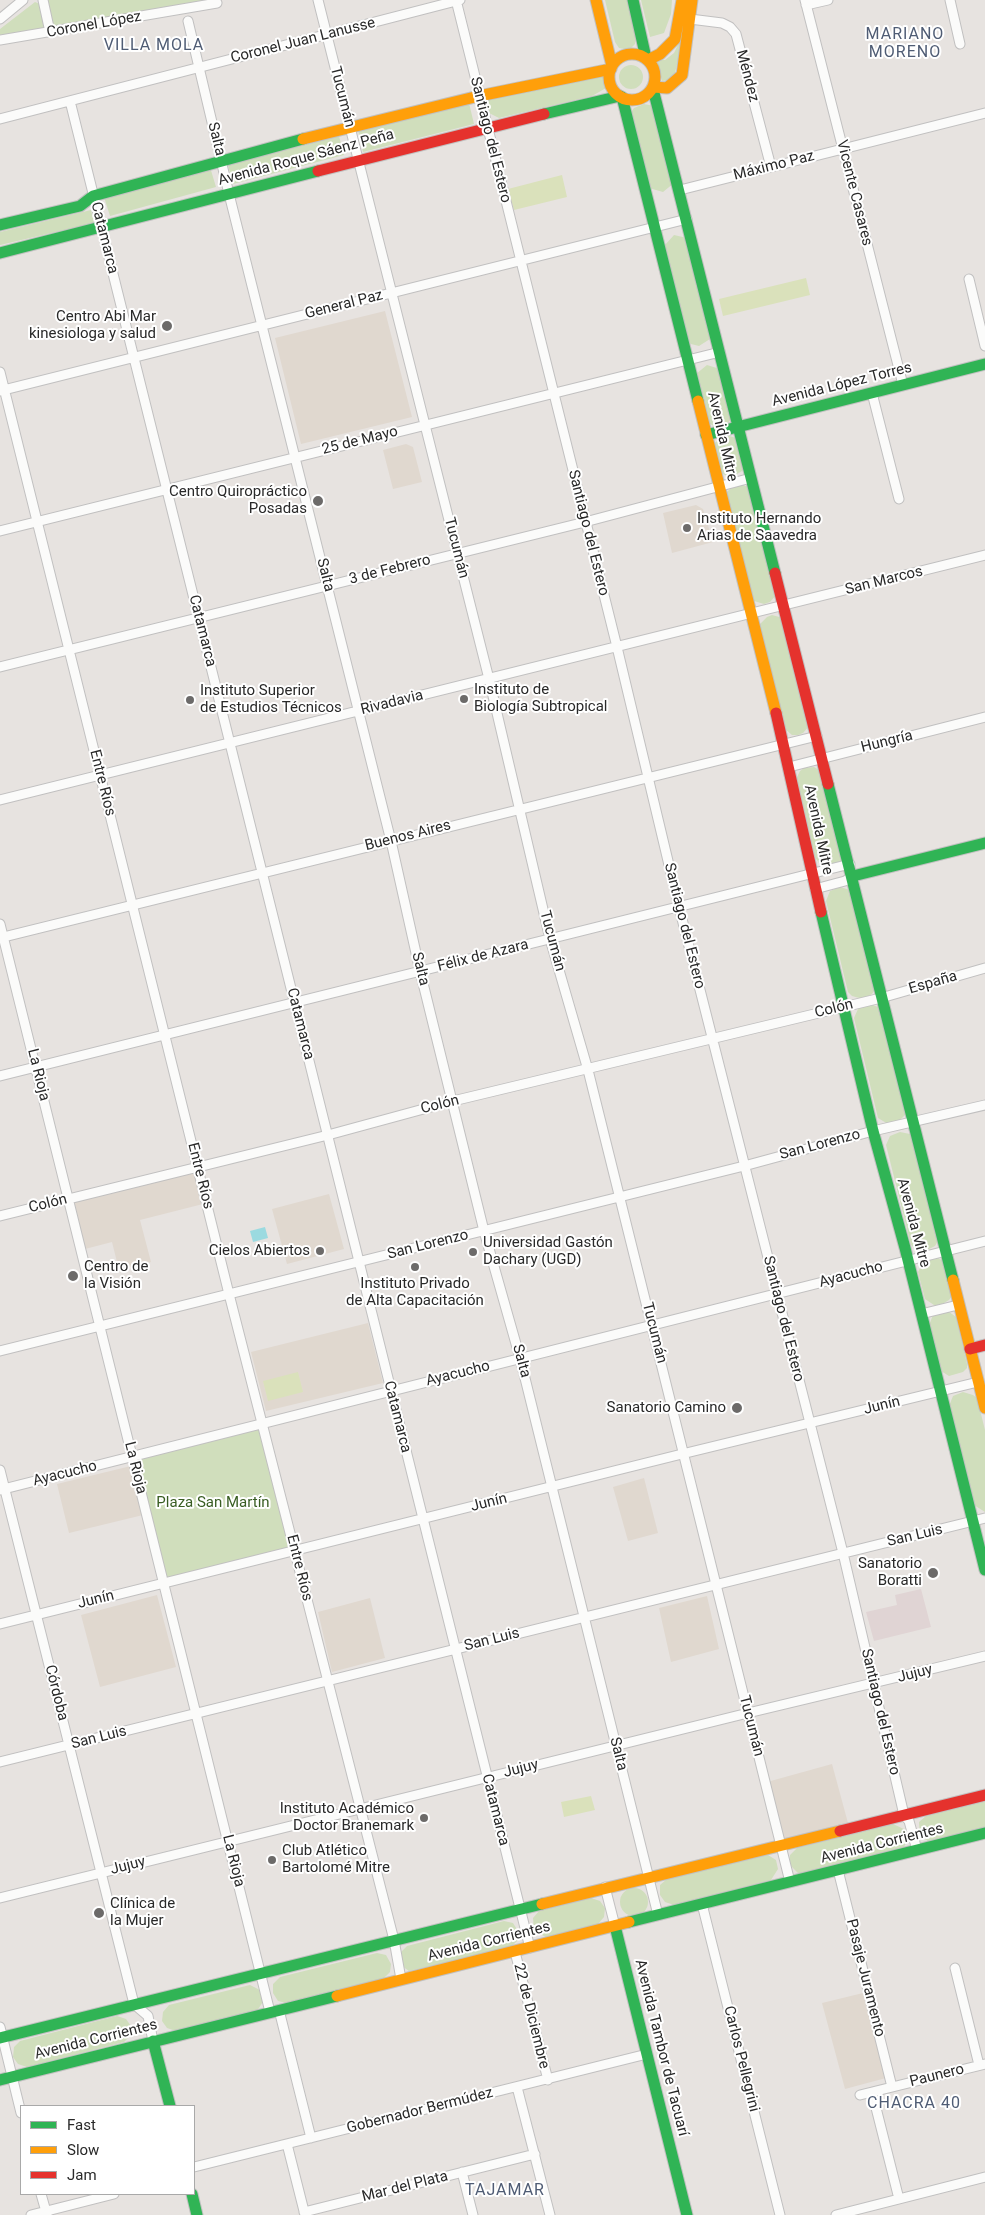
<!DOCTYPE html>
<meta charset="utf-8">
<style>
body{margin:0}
#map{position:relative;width:985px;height:2215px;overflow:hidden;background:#e7e3e0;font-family:Roboto,sans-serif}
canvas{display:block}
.legend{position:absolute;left:20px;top:2105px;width:175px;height:90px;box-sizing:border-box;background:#fff;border:1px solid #a9a9a9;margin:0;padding:6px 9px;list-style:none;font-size:15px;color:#292929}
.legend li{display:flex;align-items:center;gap:10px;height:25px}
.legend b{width:25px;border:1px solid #a9a9a9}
</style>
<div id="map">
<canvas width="985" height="2215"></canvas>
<ul class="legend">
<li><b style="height:6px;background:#30b455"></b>Fast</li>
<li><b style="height:6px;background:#ff9f0a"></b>Slow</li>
<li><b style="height:6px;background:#e5322d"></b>Jam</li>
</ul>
</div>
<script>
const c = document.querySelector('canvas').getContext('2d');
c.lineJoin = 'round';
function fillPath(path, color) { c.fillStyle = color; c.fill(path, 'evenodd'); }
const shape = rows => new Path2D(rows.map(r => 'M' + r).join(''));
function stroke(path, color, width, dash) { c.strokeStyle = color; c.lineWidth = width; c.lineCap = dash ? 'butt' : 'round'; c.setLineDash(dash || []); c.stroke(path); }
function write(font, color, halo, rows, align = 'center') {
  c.font = font + ' Roboto,sans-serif'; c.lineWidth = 4; c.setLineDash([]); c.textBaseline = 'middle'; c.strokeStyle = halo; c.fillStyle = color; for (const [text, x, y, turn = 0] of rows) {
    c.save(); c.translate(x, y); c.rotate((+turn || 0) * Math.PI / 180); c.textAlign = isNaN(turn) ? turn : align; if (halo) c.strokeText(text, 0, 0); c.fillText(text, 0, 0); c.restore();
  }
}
const education = shape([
 [385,311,412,417,301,444,275,338],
 [406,444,413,447,422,482,393,489,383,450],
 [696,505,703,509,713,542,672,553,663,513],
 [194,1167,203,1204,140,1220,151,1262,119,1270,112,1242,85,1249,73,1197],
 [329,1194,344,1249,287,1264,272,1209],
 [368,1323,383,1383,266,1411,251,1352],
 [131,1466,143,1515,69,1533,57,1484],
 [644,1478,658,1533,628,1541,613,1487],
 [157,1595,176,1667,100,1687,81,1615],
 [707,1596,719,1649,671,1662,659,1608],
 [370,1598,385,1658,332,1672,318,1612],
 [832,1764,848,1823,783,1840,767,1782],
 [863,1993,886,2078,845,2089,822,2003]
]);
const medical = shape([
 [921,1589,931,1627,874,1641,866,1612,897,1605,895,1595]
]);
const green = shape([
 [47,0,215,0,53,30],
 [605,0,627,0,636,36,635,44,629,50,619,48,615,42],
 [641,0,672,0,671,14,664,33,650,37],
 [35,2,42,5,46,29,0,35,0,29],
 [684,33,675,73,669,80,662,81,657,60,665,60,674,53],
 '619 77a12 12 0 1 1 24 0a12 12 0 1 1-24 0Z',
 [603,74,607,80,606,88,592,96,499,118,489,113,487,101,494,96],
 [469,103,474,124,363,152,358,130],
 [644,104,654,106,674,183,663,192,649,188,631,112,634,108],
 [339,136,344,155,233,184,228,165],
 [210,167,216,187,110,216,104,197],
 [91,210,94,223,0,245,0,232],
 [674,235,687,238,710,339,699,346,691,344,686,340,665,245],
 [707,365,720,369,732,417,727,425,715,427,707,422,696,374],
 [726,435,736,438,744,467,742,471,732,477,722,474,713,444],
 [739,484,749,487,777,594,770,602,764,604,754,601,726,493,734,485],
 [772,615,783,618,810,725,803,733,798,735,792,735,784,728,760,624,767,617],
 [814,767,819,770,843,858,841,862,822,867,814,856,795,781,800,771,804,768],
 [840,887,850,890,875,989,872,994,863,999,852,996,848,992,826,901,830,891],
 [873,1005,878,1007,906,1114,898,1122,888,1124,878,1118,854,1018,858,1009,863,1006],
 [900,1132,910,1134,938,1241,935,1246,925,1251,915,1249,911,1245,886,1145,890,1136],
 [938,1258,942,1260,952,1296,949,1300,939,1306,934,1305,925,1299,918,1272,923,1262,927,1259],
 [948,1311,956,1317,967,1364,967,1368,963,1372,949,1376,941,1371,929,1325,933,1315],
 [963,1392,973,1395,977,1398,985,1430,985,1512,974,1505,949,1406,953,1396],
 [261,1426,292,1550,165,1581,135,1457],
 [985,1801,985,1828,928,1841,920,1836,919,1822,926,1816],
 [893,1824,906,1830,908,1839,904,1847,799,1874,789,1864,790,1855,797,1848],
 [768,1855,776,1860,778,1869,771,1880,674,1905,665,1902,660,1895,660,1885,667,1879],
 '620 1902a14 14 0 1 1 28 0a14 14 0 1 1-28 0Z',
 [591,1898,600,1901,605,1908,604,1917,598,1924,546,1937,534,1931,533,1918,539,1911],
 [504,1921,513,1923,518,1931,518,1940,511,1947,409,1971,402,1966,401,1952,407,1946],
 [377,1953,386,1955,391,1964,390,1972,383,1979,287,2003,278,2001,273,1993,273,1984,280,1977],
 [250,1985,262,1991,264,2000,257,2011,176,2031,167,2028,162,2021,163,2012,169,2005],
 [117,2016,126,2019,131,2026,130,2036,124,2042,27,2067,18,2064,13,2057,14,2047,20,2041]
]);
const pitch = shape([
 [562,175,567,197,514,210,508,189],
 [806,278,810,295,723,316,719,299],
 [298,1372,303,1392,268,1401,263,1381],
 [591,1796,595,1810,564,1817,561,1802]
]);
const water = shape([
 [265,1227,268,1238,253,1242,250,1231]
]);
const street = shape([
 [43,0,50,32],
 [318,0,489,679,550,939,588,1070,790,1882],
 [456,0,617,647,679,907,843,1553,904,1815,909,1821,917,1850],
 [805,0,903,385],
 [950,0,960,44],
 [806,5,828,0],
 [0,19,23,0],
 [690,19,722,23,730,27,736,34,771,167],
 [188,21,229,194,391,841,420,971,484,1231,520,1358,658,1915],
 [0,40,217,3],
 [70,101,530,1948],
 [0,119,460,0],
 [680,190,985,113],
 [969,279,985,346],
 [0,372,229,1294,394,1940,401,1979],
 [0,391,687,219],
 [872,393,899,499],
 [0,531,720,352],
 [0,667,585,522,751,478],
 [789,767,985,717],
 [0,800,985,555],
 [815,889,845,881,853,876],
 [0,924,270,2012],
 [0,938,817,736],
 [0,1076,850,864],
 [0,1216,328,1135,453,1101,881,998,985,968],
 [921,1314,958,1305],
 [0,1351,744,1166,873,1131,985,1105],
 [0,1470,134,2004,148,2016,153,2041],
 [0,1490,985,1241],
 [0,1624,682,1454,978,1382],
 [0,1762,985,1518],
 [838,1870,892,2087],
 [605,1887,615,1926],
 [0,1898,748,1713,985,1656],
 [702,1904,780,2215],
 [515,1952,548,2080],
 [955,1968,979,2065],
 [279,2010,311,2138],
 [0,2027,21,2113],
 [517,2087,550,2215],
 [872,2092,899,2199],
 [860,2095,985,2064],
 [287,2144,305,2215],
 [194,2167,647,2054],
 [462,2172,473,2215],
 [41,2194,47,2215],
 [304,2212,535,2154],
 [31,2215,114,2194],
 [836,2215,985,2177]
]);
const fast = shape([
 [633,0,646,58],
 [653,89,775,573],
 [622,97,698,401],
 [544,114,620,96],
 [0,225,80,206,93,196,303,139],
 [0,253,318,171],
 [706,435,985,364],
 [828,784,953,1280],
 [853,876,985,843],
 [821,912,873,1131,905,1248,985,1570],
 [629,1922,985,1833],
 [615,1926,687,2215],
 [0,2038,542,1904],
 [153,2041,170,2106],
 [0,2080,337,1996],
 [192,2194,197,2215]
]);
const slow = shape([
 [596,0,612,66],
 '609 77a23 23 0 1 1 46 0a23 23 0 1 1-46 0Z',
 [648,60,660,54,675,39,682,0],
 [654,87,667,88,682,75,692,0],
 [303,139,479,96,611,69],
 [698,401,776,713],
 [953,1280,985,1408],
 [542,1904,840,1831],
 [337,1996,629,1922]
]);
const jam = shape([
 [318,171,544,114],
 [775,573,828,784],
 [776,713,821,912],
 [970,1349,985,1345],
 [840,1831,985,1795]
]);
const markers = [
 [167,326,6,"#6c6a69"],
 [318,501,6,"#6c6a69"],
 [687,528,5,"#6c6a69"],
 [464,699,5,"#6c6a69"],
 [190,700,5,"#6c6a69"],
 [320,1251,5,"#6c6a69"],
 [473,1252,5,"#6c6a69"],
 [415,1267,5,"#6c6a69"],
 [73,1276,6,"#6c6a69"],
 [737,1408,6,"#6c6a69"],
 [933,1573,6,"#6c6a69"],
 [424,1818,5,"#6c6a69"],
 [272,1860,5,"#6c6a69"],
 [99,1913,6,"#6c6a69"]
];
const streetNames = [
 ["Coronel López",94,25,-10],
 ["Coronel Juan Lanusse",303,41,-14],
 ["Méndez",747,76,75],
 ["Tucumán",342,97,76],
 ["Salta",216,139,76],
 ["Santiago del Estero",490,140,76],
 ["Avenida Roque Sáenz Peña",306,158,-15],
 ["Máximo Paz",774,166,-14],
 ["Vicente Casares",854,193,76],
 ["Catamarca",104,238,76],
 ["General Paz",344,305,-14],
 ["Avenida López Torres",842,385,-14],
 ["Avenida Mitre",722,437,77],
 ["25 de Mayo",360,441,-14],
 ["Santiago del Estero",588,533,76],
 ["Tucumán",456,548,76],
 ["3 de Febrero",390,570,-14],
 ["Salta",325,575,76],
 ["San Marcos",884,581,-14],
 ["Catamarca",202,631,76],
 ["Rivadavia",392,703,-14],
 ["Hungría",887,742,-14],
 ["Entre Ríos",102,783,76],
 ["Avenida Mitre",818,830,78],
 ["Buenos Aires",408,836,-14],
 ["Santiago del Estero",684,926,76],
 ["Tucumán",552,941,75],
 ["Félix de Azara",483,956,-14],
 ["Salta",420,969,76],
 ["España",933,983,-16],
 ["Colón",834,1009,-14],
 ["Catamarca",300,1024,76],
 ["La Rioja",38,1075,76],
 ["Colón",440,1105,-14],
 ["San Lorenzo",820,1145,-15],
 ["Entre Ríos",200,1176,76],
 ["Colón",48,1204,-14],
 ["Avenida Mitre",913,1223,75],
 ["San Lorenzo",428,1245,-14],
 ["Ayacucho",851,1275,-15],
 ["Santiago del Estero",783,1319,76],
 ["Tucumán",654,1333,76],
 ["Salta",521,1361,75],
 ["Ayacucho",458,1374,-14],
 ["Junín",882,1406,-14],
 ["Catamarca",397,1417,76],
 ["La Rioja",135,1468,76],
 ["Ayacucho",65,1474,-14],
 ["Junín",489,1503,-14],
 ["San Luis",915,1536,-13],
 ["Entre Ríos",299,1568,76],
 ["Junín",96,1600,-14],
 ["San Luis",492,1640,-14],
 ["Jujuy",915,1674,-14],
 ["Córdoba",56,1693,76],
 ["Santiago del Estero",880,1712,77],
 ["Tucumán",751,1726,76],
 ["San Luis",99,1738,-14],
 ["Salta",618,1754,76],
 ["Jujuy",521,1769,-14],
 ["Catamarca",495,1810,76],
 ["Avenida Corrientes",882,1844,-14],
 ["La Rioja",233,1861,76],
 ["Jujuy",128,1866,-14],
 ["Avenida Corrientes",489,1942,-14],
 ["Pasaje Juramento",865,1978,76],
 ["22 de Diciembre",531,2016,76],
 ["Avenida Corrientes",96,2040,-14],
 ["Avenida Tambor de Tacuarí",661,2048,76],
 ["Carlos Pellegrini",741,2059,76],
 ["Paunero",937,2076,-14],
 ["Gobernador Bermúdez",420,2111,-14],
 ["Mar del Plata",405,2187,-14]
];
const poiNames = [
 ["Centro Abi Mar",156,317,"right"],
 ["kinesiologa y salud",156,334,"right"],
 ["Centro Quiropráctico",307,492,"right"],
 ["Posadas",307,509,"right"],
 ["Instituto Hernando",697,519],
 ["Arias de Saavedra",697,536],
 ["Instituto de",474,690],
 ["Biología Subtropical",474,707],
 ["Instituto Superior",200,691],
 ["de Estudios Técnicos",200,708],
 ["Universidad Gastón",483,1243],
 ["Dachary (UGD)",483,1260],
 ["Cielos Abiertos",310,1251,"right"],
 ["Centro de",84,1267],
 ["la Visión",84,1284],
 ["Instituto Privado",415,1284,"center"],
 ["de Alta Capacitación",415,1301,"center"],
 ["Sanatorio Camino",726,1408,"right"],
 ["Sanatorio",922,1564,"right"],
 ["Boratti",922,1581,"right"],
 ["Instituto Académico",414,1809,"right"],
 ["Doctor Branemark",414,1826,"right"],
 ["Club Atlético",282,1851],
 ["Bartolomé Mitre",282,1868],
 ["Clínica de",110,1904],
 ["la Mujer",110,1921]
];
const parkNames = [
 ["Plaza San Martín",213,1503]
];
const neighbourhoodNames = [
 ["MARIANO",905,35],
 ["MORENO",905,53],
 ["VILLA MOLA",154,46],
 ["CHACRA 40",914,2104],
 ["TAJAMAR",505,2191]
];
fillPath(education, '#e0d8cf');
fillPath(medical, '#e0d4d4');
fillPath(green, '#d0debc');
fillPath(pitch, '#dae1bb');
fillPath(water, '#9bdae0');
stroke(street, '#c1c0c0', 11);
stroke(fast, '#c1c0c0', 13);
stroke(slow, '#c1c0c0', 13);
stroke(jam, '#c1c0c0', 13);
stroke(street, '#fbfbfa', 9);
stroke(fast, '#30b455', 11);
stroke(slow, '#ff9f0a', 11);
stroke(jam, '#e5322d', 11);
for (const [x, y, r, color] of markers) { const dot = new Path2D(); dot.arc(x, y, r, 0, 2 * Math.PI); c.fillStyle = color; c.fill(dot); stroke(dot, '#fff', 2); }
write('15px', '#292929', '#fff', streetNames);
write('15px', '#292929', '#fff', poiNames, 'left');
write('15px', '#385d22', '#fff', parkNames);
c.letterSpacing = '1px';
write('16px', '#4f5c74', '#fff', neighbourhoodNames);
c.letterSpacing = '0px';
</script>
